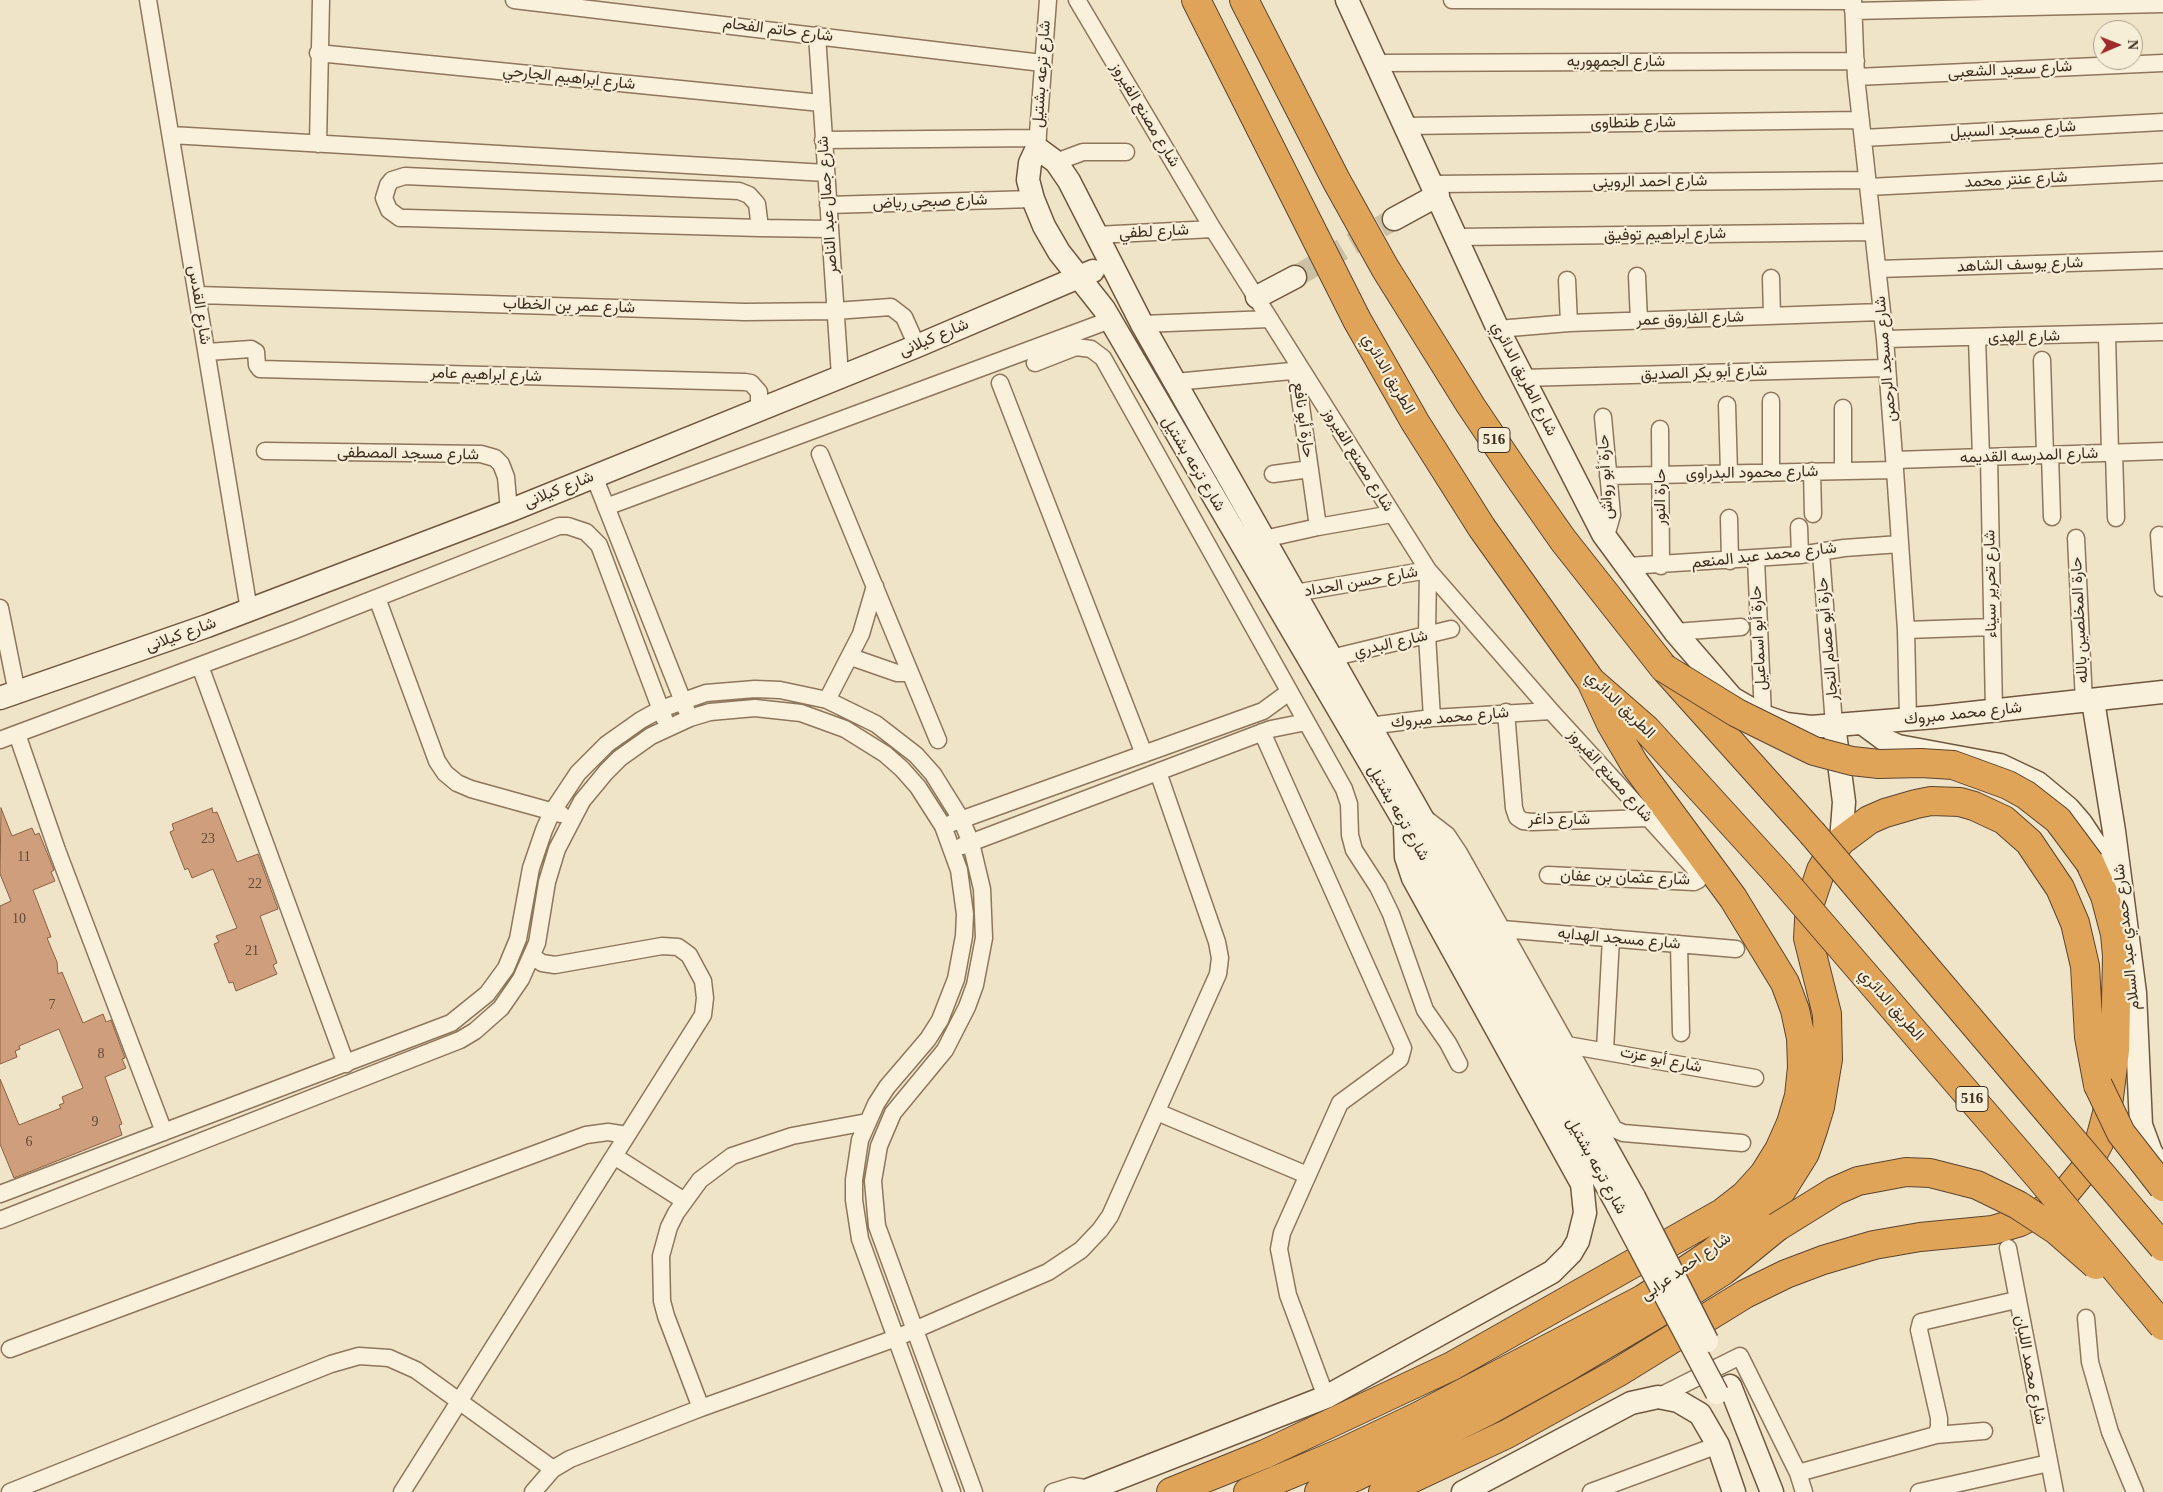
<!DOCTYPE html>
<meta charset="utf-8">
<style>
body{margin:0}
#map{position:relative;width:2163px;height:1492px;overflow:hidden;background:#f0e4c8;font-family:"Times New Roman",serif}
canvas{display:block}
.north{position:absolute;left:2093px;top:20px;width:50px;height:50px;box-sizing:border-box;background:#f7eed8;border:1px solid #ada18e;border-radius:50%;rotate:89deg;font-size:14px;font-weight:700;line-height:20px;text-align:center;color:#3d2e20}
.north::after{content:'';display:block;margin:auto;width:18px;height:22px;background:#9e2a2b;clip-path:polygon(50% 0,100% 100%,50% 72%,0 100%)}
</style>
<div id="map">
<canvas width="2163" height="1492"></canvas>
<div class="north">N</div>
</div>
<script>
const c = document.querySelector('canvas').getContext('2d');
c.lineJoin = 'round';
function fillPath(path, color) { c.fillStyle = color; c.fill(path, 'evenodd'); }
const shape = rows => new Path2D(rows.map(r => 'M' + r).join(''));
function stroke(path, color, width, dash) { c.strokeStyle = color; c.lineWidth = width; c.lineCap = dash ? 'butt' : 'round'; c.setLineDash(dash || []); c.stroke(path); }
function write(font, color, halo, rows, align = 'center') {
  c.font = font + ' "Times New Roman",Vazirmatn,serif'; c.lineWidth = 4.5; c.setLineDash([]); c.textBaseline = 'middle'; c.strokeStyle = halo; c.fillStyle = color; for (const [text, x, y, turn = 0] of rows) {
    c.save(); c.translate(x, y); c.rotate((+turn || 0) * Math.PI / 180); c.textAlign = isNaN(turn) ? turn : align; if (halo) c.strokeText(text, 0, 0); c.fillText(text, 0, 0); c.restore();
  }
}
const building = shape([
 [1,808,12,836,32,828,35,835,39,833,54,870,51,872,55,881,33,890,51,937,47,938,57,962,58,974,62,972,83,1023,103,1014,106,1022,111,1020,125,1058,122,1059,126,1068,105,1077,122,1124,119,1125,122,1135,14,1178,0,1144,0,1079,19,1125,61,1108,59,1105,64,1103,62,1097,83,1088,59,1029,19,1046,20,1049,15,1051,17,1057,0,1064,0,906,11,901,0,874,1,808],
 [212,808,213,813,217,812,237,862,258,854,278,909,260,916,277,963,273,965,277,974,236,991,233,982,229,983,214,944,219,942,216,936,237,928,213,869,192,878,188,868,185,870,170,832,174,830,172,824,212,808]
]);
const secondaryTunnel = shape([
 [1295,277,1394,219]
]);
const street = shape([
 [148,0,249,610],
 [514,0,1042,63],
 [1077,0,1213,229,1428,570,1551,711,1696,870,1698,876,1698,880,1694,882,1548,875],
 [1452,0,1853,1],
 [1853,0,1856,77,1885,339,1895,470,1906,630,1908,719],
 [1853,11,2163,4],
 [817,35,840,376],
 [318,53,821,103],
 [1376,63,1856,61],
 [1856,77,2163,63],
 [1405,126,1861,120],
 [171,135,826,173],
 [1863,138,2163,122],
 [823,140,1038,138],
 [318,144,321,0],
 [1037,147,1048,0],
 [1056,162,1083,152,1126,152],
 [1432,184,1867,180],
 [1868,187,2163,172],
 [828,205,1033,199],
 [760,228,757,204,749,195,739,191,405,176,392,180,388,185,384,198,389,210,400,218,407,218,760,228,829,229],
 [1096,235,1213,229],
 [1457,237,1873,232],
 [1878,269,2163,260],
 [1637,276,1639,321],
 [1771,278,1772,316],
 [1567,280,1569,323],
 [198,295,745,312,835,311,891,307,904,317,917,346],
 [1142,324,1270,319],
 [1498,329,1569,323,1881,312],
 [2107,335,2110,453],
 [1977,338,1981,457],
 [1885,339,2163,332],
 [207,352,251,349,256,352,257,365,260,369,745,382,751,383,759,392,759,408],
 [2042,360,2045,455],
 [1035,363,1076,347,1091,349,1103,358,1344,789,1349,804,1350,835,1354,850,1378,887,1391,914,1425,1010,1448,1043,1459,1064],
 [1296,370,1318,527],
 [1522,378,1886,368],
 [1175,382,1302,370],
 [1000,383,1144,754],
 [1771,401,1771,473],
 [1727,405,1729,473],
 [1660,429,1661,566],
 [265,451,481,454,495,458,501,464,506,477,509,511],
 [2114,453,2116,518],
 [820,454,938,740],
 [2050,455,2052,517],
 [1989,457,1994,711],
 [1895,460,2163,451],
 [1812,471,1813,514],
 [1843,471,1843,408],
 [1273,474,1310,469],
 [594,476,686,709],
 [1608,476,1895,470],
 [606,507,1110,320],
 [1729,518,1730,561],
 [1799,527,1800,555],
 [1603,534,1608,529,1612,515,1603,417],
 [2159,535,2163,588],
 [2076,538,2084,702],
 [1264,539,1318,527,1392,514],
 [1821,553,1834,725],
 [1756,559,1763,716],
 [1628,566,1800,555,1844,548,1900,544],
 [1295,593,1428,570,1427,635,1432,718],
 [377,598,437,761,445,773,457,783,471,789,561,814],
 [0,608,17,693],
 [1906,630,1992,627],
 [1675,632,1741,627],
 [851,657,897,673,910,673],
 [1331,658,1451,629],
 [200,666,346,1064],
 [827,700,861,634,875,586],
 [1506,712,1514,808,1517,817,1523,821,1532,822,1648,818],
 [1361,727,1432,718,1551,711],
 [1262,732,1403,1048,1400,1059,1340,1103,1282,1233,1279,1249,1288,1295,1326,1397],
 [17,734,57,850,164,1132],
 [0,740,295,630,559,526,568,526,586,532,599,545,664,718],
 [1425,818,1447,835,1459,853,1614,1129,1623,1133,1742,1143],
 [952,823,1263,711,1289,692],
 [962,846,1271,729,1306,722],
 [1502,929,1736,949],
 [1679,944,1681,1033],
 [1567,1045,1755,1078],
 [1605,1050,1611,938],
 [1157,1112,1307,1175],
 [614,1156,683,1200],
 [0,1194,451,1023,487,994,506,968,518,939,531,868,544,830,552,812,578,773,607,744,641,720,661,709,706,693,755,689,780,690,827,700,876,724,916,755,933,774,961,819,971,843,982,889,984,938,975,985,967,1007,945,1050,893,1113,879,1146,873,1181,877,1226,974,1492],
 [0,1220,460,1040,475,1031,501,1008,521,979,537,943,547,882,557,849,582,801,606,772,620,758,651,736,690,718,710,712,755,708,801,713,845,729,885,754,902,769,918,787,943,826,959,870,965,914,964,936,956,979,940,1020,928,1039,887,1087,876,1104,860,1140,854,1180,854,1200,860,1239,952,1492],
 [2008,1248,2055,1492],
 [2086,1318,2090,1362,2110,1432,2135,1492],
 [10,1349,586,1135,608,1132,627,1135],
 [1658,1397,1740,1356,1798,1473,1804,1492],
 [701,1408,666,1316,662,1301,661,1256,669,1227,676,1213,700,1180,732,1156,792,1136,867,1122],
 [1936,1435,1984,1431],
 [1798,1473,1936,1435,1939,1427,1939,1418,1919,1330,1921,1322,2016,1300],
 [10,1492,331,1364,359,1356,389,1358,416,1370,553,1469],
 [402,1492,703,1015,705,998,703,981,689,955,678,947,662,946,555,965,542,963,532,956],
 [533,1492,553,1469,570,1459,701,1408,896,1338,1048,1272,1081,1250,1100,1230,1110,1216,1218,974,1220,958,1217,942,1158,772],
 [1053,1492,1072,1486,1091,1489],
 [1591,1492,1718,1445],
 [1919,1492,2049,1463]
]);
const secondary = shape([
 [1347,0,1498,329,1603,534,1675,632,1732,698,1763,716,1786,724,1811,727,1935,717,2163,692],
 [1394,219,1438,195],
 [1257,297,1295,277],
 [0,698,207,626,509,511,917,346,1093,271],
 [2093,701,2114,831,2135,993,2141,1125,2151,1152,2163,1170],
 [1862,723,1885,740,1898,746,2000,765,2038,783,2068,808,2081,823,2118,879],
 [1834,725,1844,802,1841,841],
 [1618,1206,1405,823,1104,309,1059,252,1044,226,1033,199,1028,180,1030,163,1037,148,1056,162,1069,181,1142,324,1421,816,1634,1197],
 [1730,1386,1772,1492],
 [1083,1492,1326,1397,1552,1272,1571,1253,1578,1241,1585,1213,1582,1184,1413,878,1406,857,1405,826],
 [1463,1492,1631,1403,1658,1397,1678,1401,1700,1414,1718,1445,1734,1492]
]);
const highway = shape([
 [1196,0,1357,320,1415,422,1482,528,1591,681,1646,729,1778,874],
 [1244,0,1336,180,1385,268,1471,406,1516,473,1563,540,1664,668,1812,833],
 [1171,1492,1265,1454,1452,1366,1722,1213,1745,1195,1764,1174,1779,1150,1791,1123,1799,1096,1802,1067,1801,1038,1795,1010,1785,983,1733,898,1635,765,1611,724,1591,681],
 [1248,1492,1343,1452,1417,1417,1643,1299,1713,1252,1763,1210,1780,1193,1805,1153,1813,1130,1820,1107,1828,1059,1827,1014,1808,938,1810,903,1821,870,1830,855,1841,841,1869,820,1885,813,1916,804,1931,801,1960,802,1974,806,2004,820,2029,842,2060,888,2075,923,2085,966,2089,1037,2098,1085],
 [1319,1492,1355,1477,1486,1412,1564,1369,1655,1315,1723,1271,1777,1227],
 [1383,1492,1507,1434,1617,1373,1745,1294,1786,1274,1823,1260,1874,1245,1920,1237,1993,1230,2020,1222,2045,1209,2067,1191,2085,1169,2099,1143,2107,1113,2115,1050,2117,956,2115,934,2105,896,2090,863]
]);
const secondaryBridge = shape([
 [1634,1197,1707,1341],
 [1618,1206,1717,1393]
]);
const highwayBridge = shape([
 [1664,668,1737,713,1814,751,1852,761,1879,764,1921,763,1953,765,2008,785,2026,795,2058,820,2090,863],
 [1812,833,2163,1247],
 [1778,874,2039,1177,2163,1326],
 [2098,1085,2121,1133,2163,1187],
 [1777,1227,1835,1191,1858,1181,1906,1172,1930,1173,1977,1185,2018,1205,2056,1230,2096,1265]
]);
const numberNames = [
 ["23",208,839],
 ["11",24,857],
 ["22",255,884],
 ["10",19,919],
 ["21",252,951],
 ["7",52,1005],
 ["8",101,1054],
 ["9",95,1122],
 ["6",29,1142]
];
const shields = [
 [1494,440,32],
 [1972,1099,32]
];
const shieldNames = [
 ["516",1494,440],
 ["516",1972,1099]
];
const streetNames = [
 ["شارع حاتم الفحام",778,30,7],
 ["شارع الجمهوريه",1616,62],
 ["شارع سعيد الشعبى",2010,70,-3],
 ["شارع ترعه بشتيل",1042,74,-86],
 ["شارع ابراهيم الجارحي",569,78,6],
 ["شارع مصنع الفيروز",1145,115,59],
 ["شارع طنطاوى",1633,123,-1],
 ["شارع مسجد السبيل",2013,130,-3],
 ["شارع عنتر محمد",2016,180,-3],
 ["شارع احمد الروينى",1650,182,-1],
 ["شارع صبحى رياض",930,202,-2],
 ["شارع جمال عبد الناصر",828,205,-94],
 ["شارع لطفي",1154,232,-3],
 ["شارع ابراهيم توفيق",1665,235,-1],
 ["شارع يوسف الشاهد",2020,265,-2],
 ["شارع القدس",199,305,81],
 ["شارع عمر بن الخطاب",569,306,2],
 ["شارع الفاروق عمر",1690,319,-2],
 ["شارع الهدى",2024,337,-1],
 ["شارع كيلانى",934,338,-23],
 ["شارع مسجد الرحمن",1886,359,-95],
 ["شارع أبو بكر الصديق",1704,373,-2],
 ["الطريق الدائري",1388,374,60],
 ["شارع ابراهيم عامر",486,375,2],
 ["شارع الطريق الدائري",1524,379,63],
 ["حارة أبو نافع",1303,420,82],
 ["شارع مسجد المصطفى",408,454,1],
 ["شارع المدرسه القديمه",2029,456,-2],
 ["شارع مصنع الفيروز",1358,460,58],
 ["شارع ترعه بشتيل",1193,464,59],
 ["شارع محمود البدراوى",1752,473,-1],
 ["حارة أبو رواش",1606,477,-93],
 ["شارع كيلانى",559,490,-22],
 ["حارة النور",1661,497,-90],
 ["شارع محمد عبد المنعم",1764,556,-6],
 ["شارع حسن الحداد",1361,582,-10],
 ["شارع تحرير سيناء",1991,584,-91],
 ["حارة المخلصين بالله",2080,620,-93],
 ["شارع كيلانى",181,635,-20],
 ["حارة أبو اسماعيل",1759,638,-93],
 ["حارة أبو عصام النجار",1828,639,-95],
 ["شارع البدري",1391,644,-13],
 ["الطريق الدائري",1620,705,44],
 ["شارع محمد مبروك",1963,714,-6],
 ["شارع محمد مبروك",1450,718,-5],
 ["شارع مصنع الفيروز",1610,776,48],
 ["شارع ترعه بشتيل",1398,813,60],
 ["شارع داغر",1559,820],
 ["شارع عثمان بن عفان",1625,878,2],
 ["شارع حمدي عبد السلام",2127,937,-96],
 ["شارع مسجد الهدايه",1619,939,5],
 ["الطريق الدائري",1891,1005,49],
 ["شارع أبو عزت",1661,1060,11],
 ["شارع ترعه بشتيل",1596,1166,61],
 ["شارع احمد عرابى",1686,1267,-35],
 ["شارع محمد اللبان",2030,1370,79]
];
fillPath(building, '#cf9f7d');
stroke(building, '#8d5f41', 1);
stroke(secondaryTunnel, '#ccc0a6', 22, [22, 11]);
stroke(street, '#8d765c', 19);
stroke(secondary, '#6f573f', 25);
stroke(highway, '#5b4430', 30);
stroke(street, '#faf1dc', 16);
stroke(secondary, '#faf1dc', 22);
stroke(highway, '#e0a458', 28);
stroke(secondaryBridge, '#6f573f', 25, []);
stroke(highwayBridge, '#5b4430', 30, []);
stroke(secondaryBridge, '#faf1dc', 22);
stroke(highwayBridge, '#e0a458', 28);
write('14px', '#624a37', null, numberNames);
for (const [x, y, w] of shields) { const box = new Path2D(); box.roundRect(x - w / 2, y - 12.5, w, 25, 4); c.fillStyle = '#f7eed8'; c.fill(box); stroke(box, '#3d2e20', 1); }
write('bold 15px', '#3d2e20', null, shieldNames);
write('16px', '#3d2e20', '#f7eed8', streetNames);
</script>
